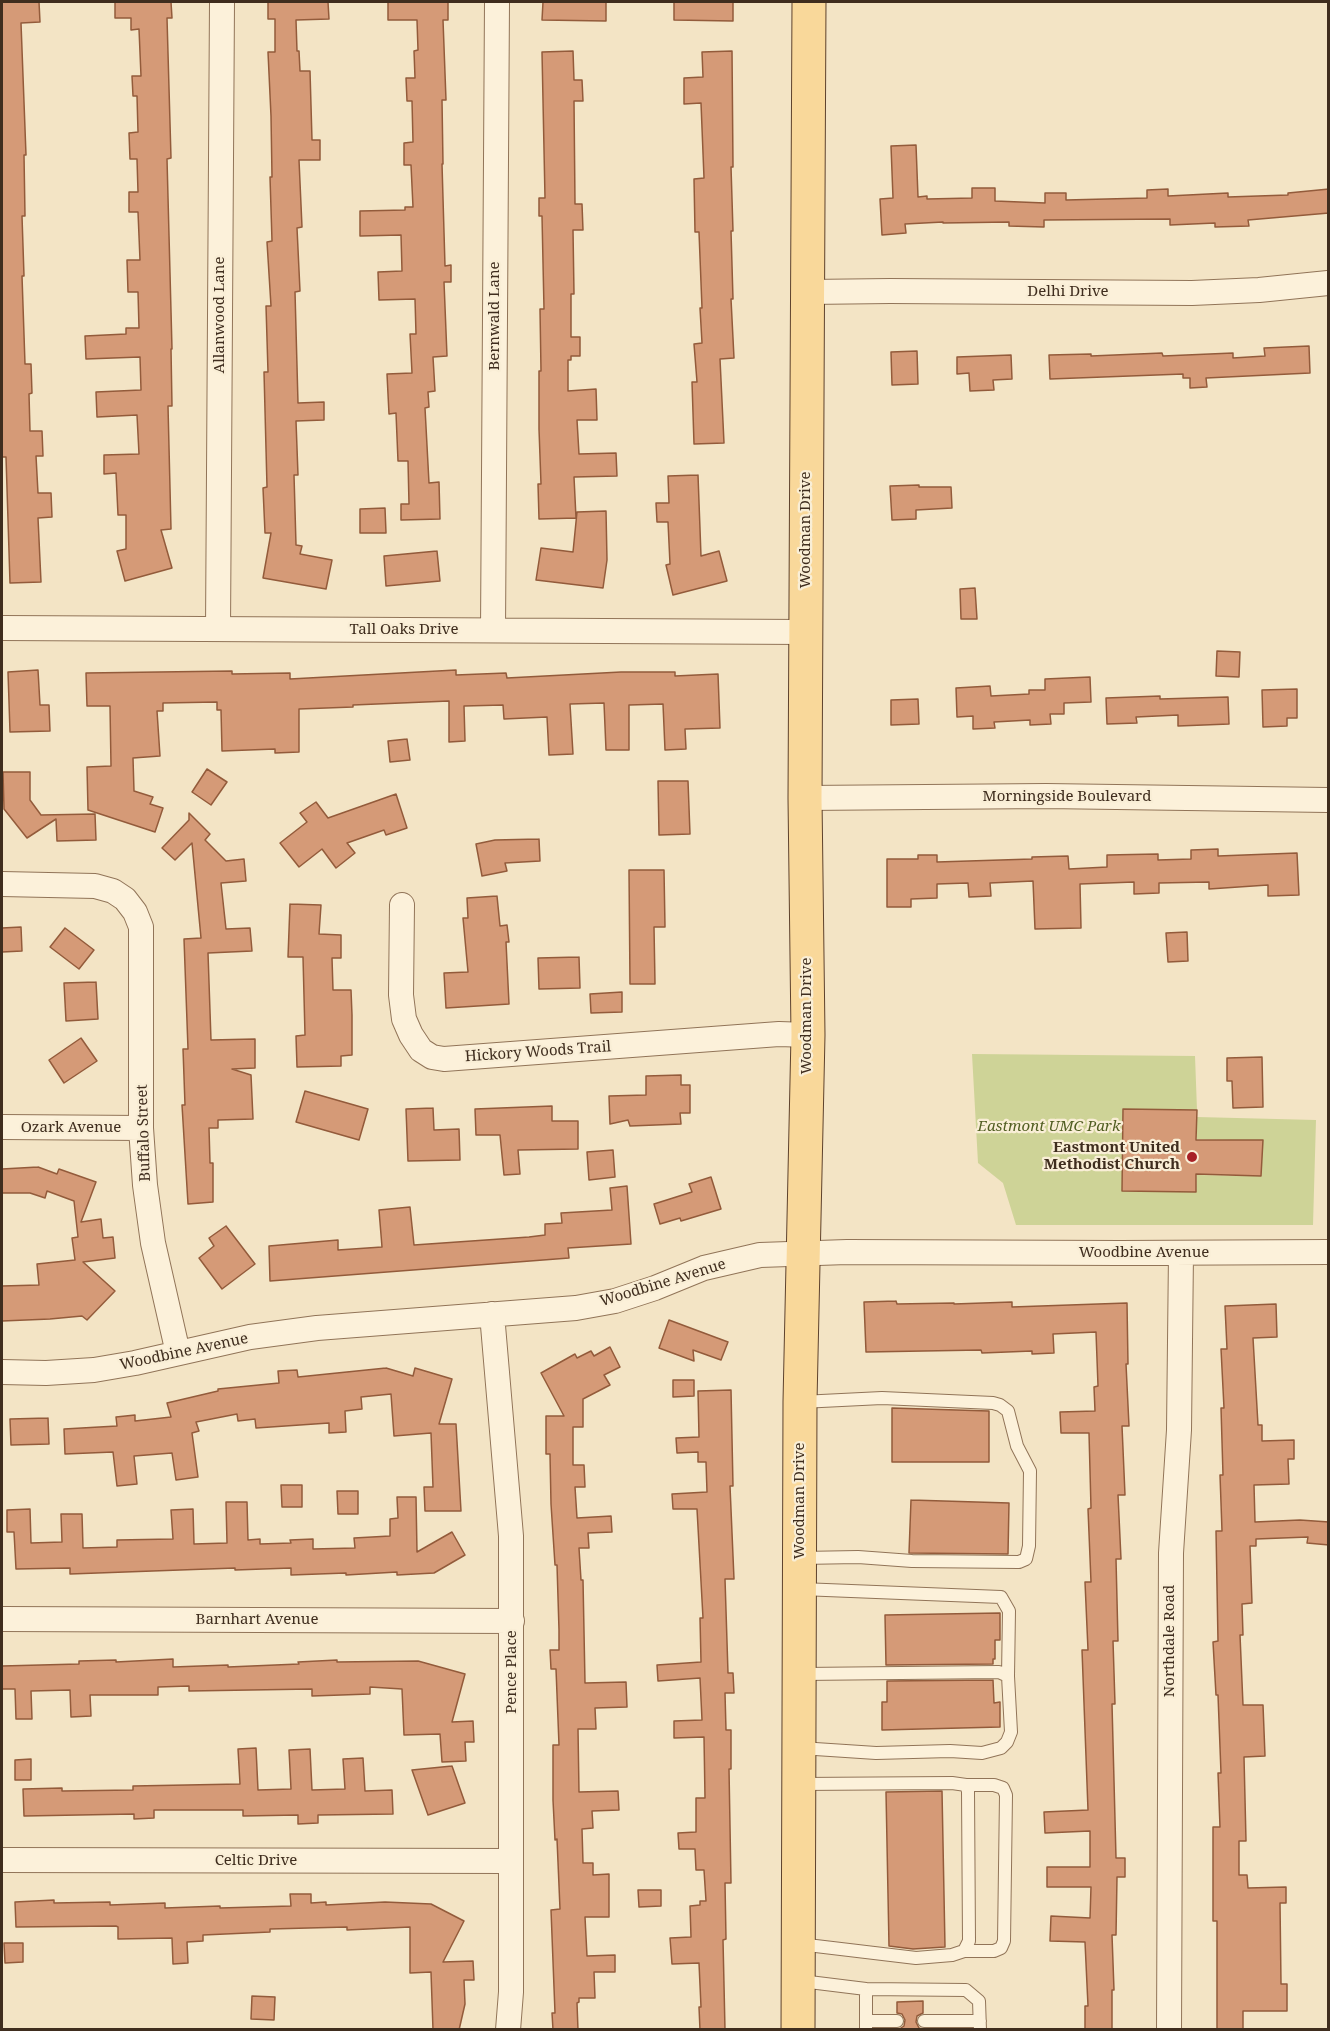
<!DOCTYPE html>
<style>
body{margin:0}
#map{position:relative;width:1330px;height:2031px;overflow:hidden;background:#f3e4c5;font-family:"Noto Serif",serif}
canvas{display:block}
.frame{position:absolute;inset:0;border:3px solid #3f2d1e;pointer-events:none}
</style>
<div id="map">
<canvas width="1330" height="2031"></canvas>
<div class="frame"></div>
</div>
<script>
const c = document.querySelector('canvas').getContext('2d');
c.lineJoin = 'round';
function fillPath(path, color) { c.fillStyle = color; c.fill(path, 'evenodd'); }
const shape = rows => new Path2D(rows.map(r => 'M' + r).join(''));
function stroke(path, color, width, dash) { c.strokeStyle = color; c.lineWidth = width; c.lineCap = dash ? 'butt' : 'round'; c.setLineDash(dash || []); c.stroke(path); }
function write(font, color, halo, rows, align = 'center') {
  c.font = font + ' "Noto Serif",serif'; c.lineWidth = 4.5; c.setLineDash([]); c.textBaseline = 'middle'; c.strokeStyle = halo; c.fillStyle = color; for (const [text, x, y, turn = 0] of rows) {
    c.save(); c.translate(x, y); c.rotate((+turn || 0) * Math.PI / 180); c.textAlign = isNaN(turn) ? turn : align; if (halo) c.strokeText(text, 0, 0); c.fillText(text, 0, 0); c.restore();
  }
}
const green = shape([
 [972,1054,1195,1056,1197,1110,1123,1109,1122,1191,1196,1192,1197,1175,1261,1176,1261,1141,1197,1139,1197,1117,1316,1120,1313,1225,1016,1225,1003,1183,978,1163]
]);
const building = shape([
 [2,2,39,2,40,22,21,23,26,155,24,155,25,216,22,216,24,276,22,276,25,364,31,364,32,393,29,394,30,431,42,431,43,456,36,456,38,493,51,493,52,517,38,518,41,582,10,583,6,457,2,457,2,2],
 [115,2,171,2,172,18,167,18,171,158,167,159,172,349,171,349,172,406,168,406,171,529,161,530,172,568,125,581,117,551,126,549,126,515,118,515,116,473,104,474,104,455,139,454,137,415,97,417,96,392,141,390,140,357,86,359,85,336,126,334,126,328,139,328,138,292,128,292,127,260,140,260,138,212,129,212,129,192,138,192,137,159,130,159,129,133,138,132,137,96,133,96,132,76,141,76,139,29,131,30,131,18,115,18,115,2],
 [268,2,328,2,329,19,296,20,297,51,299,51,300,71,310,71,312,140,320,140,320,160,299,160,302,227,297,228,300,291,295,292,298,403,324,402,324,420,296,421,298,475,294,475,296,545,302,546,300,554,332,560,326,589,263,578,271,533,265,533,263,488,267,487,264,372,268,372,266,306,271,306,267,242,272,241,270,177,272,177,271,116,268,52,275,52,275,19,268,19,268,2],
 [388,2,448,2,448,20,443,20,446,100,442,100,443,164,442,164,445,266,451,265,451,282,444,282,447,356,433,357,435,391,428,392,429,407,425,408,429,483,439,482,440,519,401,520,401,504,409,504,408,461,398,461,396,413,389,414,387,374,412,373,410,334,416,334,415,299,379,300,378,272,402,271,401,235,360,236,360,211,405,210,405,207,413,207,411,165,404,165,404,143,413,142,412,101,407,101,406,78,415,78,414,51,418,50,417,20,388,20,388,2],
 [543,2,606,2,606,21,542,20,543,2],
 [674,2,733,2,733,21,674,20,674,2],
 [573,51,574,80,582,80,583,101,574,101,575,204,582,204,583,230,573,230,574,294,571,294,571,337,580,337,580,356,571,356,571,360,568,360,568,391,596,389,597,420,577,420,579,454,616,453,617,476,574,477,576,518,539,519,538,484,541,484,539,429,539,371,541,371,540,309,544,309,542,216,539,216,539,198,545,198,542,52,573,51],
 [732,51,733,167,731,167,733,231,731,231,733,299,731,299,734,358,720,359,724,443,694,444,692,382,697,382,694,344,702,343,700,308,702,308,699,232,695,232,694,179,704,178,701,103,684,104,684,78,703,77,702,52,732,51],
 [916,145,918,197,927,196,927,199,972,198,972,188,995,188,995,201,1045,203,1045,193,1066,193,1066,200,1147,198,1147,190,1168,189,1168,196,1228,193,1228,197,1288,195,1288,193,1329,189,1329,213,1248,220,1249,226,1215,227,1215,223,1170,225,1170,219,1044,220,1044,227,1009,226,1009,222,943,223,943,222,905,224,906,233,882,235,880,199,893,198,891,146,916,145],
 [1309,346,1310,373,1206,378,1207,387,1190,388,1190,378,1183,378,1183,374,1050,379,1049,355,1091,354,1091,356,1162,353,1163,356,1233,353,1233,358,1265,356,1264,348,1309,346],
 [917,351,918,384,892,385,891,352,917,351],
 [1011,355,1012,379,993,380,994,390,970,391,969,373,957,374,957,357,1011,355],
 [698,475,701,556,719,551,727,581,673,595,666,565,670,564,668,522,657,522,656,503,669,503,668,476,698,475],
 [919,485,919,487,951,487,952,508,916,510,916,519,892,520,890,486,919,485],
 [385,508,386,533,360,533,360,509,385,508],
 [606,511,607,560,603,588,536,580,541,548,573,552,577,512,606,511],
 [437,551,440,581,386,586,384,556,437,551],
 [975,588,977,619,961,619,960,589,975,588],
 [1217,651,1240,652,1239,677,1216,676,1217,651],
 [38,670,40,705,49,705,50,731,10,732,8,672,38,670],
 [456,670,456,675,506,673,507,678,621,672,675,672,675,676,718,674,720,728,685,729,686,749,665,750,663,704,629,705,629,750,606,750,604,703,570,704,573,754,549,755,547,717,504,719,503,705,464,706,465,741,449,742,449,701,353,705,353,707,299,709,299,752,275,753,275,749,222,751,221,710,217,710,217,702,163,703,163,711,157,711,160,756,133,758,134,791,153,797,150,804,163,808,155,832,88,810,87,767,111,766,110,706,87,706,86,673,232,671,232,674,290,673,290,679,456,670],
 [1090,677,1091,702,1064,703,1064,714,1050,714,1051,724,1030,725,1030,720,994,722,995,728,973,729,973,716,957,717,956,688,990,686,991,696,1029,694,1029,690,1045,690,1045,679,1090,677],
 [1297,689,1297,718,1287,718,1287,726,1263,727,1262,690,1297,689],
 [1160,696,1160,699,1228,697,1229,724,1178,726,1178,715,1136,717,1137,723,1107,724,1106,698,1160,696],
 [918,699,919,724,891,725,891,700,918,699],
 [407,739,410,760,390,762,388,741,407,739],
 [207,769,227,782,211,805,192,792,207,769],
 [3,772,30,772,30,800,41,815,95,814,96,840,57,841,56,819,27,838,4,809,3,772],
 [658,781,688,781,690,834,659,835,658,781],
 [396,794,407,828,386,835,384,830,347,843,355,853,336,868,322,849,299,867,280,843,307,822,300,813,316,802,328,818,396,794],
 [189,813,210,834,205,840,226,861,244,859,246,881,221,883,226,929,250,928,252,951,208,953,211,1040,255,1039,255,1068,232,1069,251,1075,253,1119,218,1120,218,1128,209,1128,210,1163,213,1163,213,1202,188,1204,182,1105,185,1105,183,1049,188,1049,184,939,201,938,192,843,175,860,162,848,189,820,189,813],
 [539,839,540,861,505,863,507,871,482,876,476,844,495,840,539,839],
 [1218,849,1218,856,1297,853,1299,895,1268,896,1268,885,1209,889,1209,882,1159,883,1159,893,1134,894,1134,882,1080,884,1081,928,1035,929,1033,881,990,883,991,896,969,897,968,883,937,884,937,898,911,899,911,907,887,907,887,859,918,859,918,855,937,855,937,862,1032,859,1032,857,1068,856,1069,869,1107,867,1107,855,1158,854,1158,860,1191,859,1191,850,1218,849],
 [629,870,664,870,665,927,654,927,655,984,630,984,629,870],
 [497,896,500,926,507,925,509,942,506,942,509,1004,446,1008,444,973,468,972,463,918,468,918,467,898,497,896],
 [290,904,321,905,319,934,341,935,341,958,332,958,333,990,351,990,352,1015,352,1055,341,1056,341,1066,297,1067,296,1036,305,1035,303,957,288,957,290,904],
 [21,927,22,951,2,952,2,928,21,927],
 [65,928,94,950,79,969,50,947,65,928],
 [1187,932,1188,961,1168,962,1166,933,1187,932],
 [579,957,580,988,539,989,538,958,579,957],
 [96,982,98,1019,66,1021,64,983,96,982],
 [622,992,622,1012,591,1013,590,994,622,992],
 [81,1038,97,1061,64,1083,49,1060,81,1038],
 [1262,1057,1263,1107,1233,1108,1232,1081,1227,1081,1227,1058,1262,1057],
 [681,1075,681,1085,690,1085,690,1113,680,1113,681,1124,630,1126,628,1120,610,1124,609,1096,646,1095,646,1076,681,1075],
 [305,1091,368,1109,359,1140,296,1122,305,1091],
 [552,1106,552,1121,578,1121,578,1149,518,1150,520,1174,504,1175,500,1135,476,1135,475,1109,552,1106],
 [433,1108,434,1130,459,1129,460,1160,408,1161,406,1109,433,1108],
 [1123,1109,1197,1110,1196,1140,1263,1140,1261,1176,1196,1174,1196,1192,1122,1191,1123,1109],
 [613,1150,615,1177,589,1180,587,1152,613,1150],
 [38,1167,57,1174,59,1169,96,1182,81,1222,101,1219,103,1238,113,1237,115,1258,83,1262,115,1291,87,1320,82,1316,50,1319,2,1321,2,1286,39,1285,37,1264,75,1260,72,1238,78,1237,74,1201,47,1191,45,1198,30,1193,2,1193,2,1169,38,1167],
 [711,1177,721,1209,681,1221,680,1218,660,1224,654,1204,692,1192,689,1184,711,1177],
 [627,1186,631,1244,568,1248,569,1258,270,1281,269,1246,338,1240,338,1250,382,1247,379,1210,410,1207,414,1245,529,1237,545,1235,545,1224,562,1223,561,1213,612,1210,610,1188,627,1186],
 [226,1226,255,1264,222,1289,199,1258,214,1246,209,1238,226,1226],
 [896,1301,897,1304,954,1303,954,1304,1012,1302,1012,1307,1127,1303,1128,1364,1126,1364,1129,1426,1122,1426,1125,1495,1118,1495,1121,1559,1116,1559,1118,1641,1113,1641,1115,1704,1112,1704,1116,1858,1125,1858,1125,1877,1117,1877,1116,1935,1112,1935,1114,1990,1112,1990,1112,2030,1085,2030,1085,2006,1088,2006,1085,1942,1050,1941,1051,1916,1090,1918,1091,1887,1047,1887,1047,1867,1090,1867,1090,1831,1045,1833,1044,1812,1088,1810,1082,1650,1088,1650,1085,1582,1091,1582,1088,1509,1091,1508,1089,1433,1061,1433,1060,1412,1095,1411,1094,1387,1098,1386,1096,1332,1053,1334,1054,1353,1032,1354,1032,1351,982,1353,981,1350,866,1352,864,1302,896,1301],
 [1276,1304,1277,1337,1253,1338,1258,1425,1262,1425,1262,1441,1294,1440,1294,1459,1288,1459,1289,1484,1254,1485,1255,1522,1300,1520,1329,1522,1329,1545,1307,1543,1308,1537,1256,1539,1256,1546,1250,1546,1252,1603,1242,1604,1243,1635,1240,1635,1243,1705,1263,1705,1265,1756,1244,1757,1246,1841,1239,1841,1239,1875,1247,1875,1248,1888,1286,1887,1286,1903,1280,1903,1281,1984,1287,1984,1287,2011,1243,2011,1243,2030,1217,2030,1217,1921,1213,1921,1213,1827,1220,1827,1218,1773,1221,1773,1218,1695,1216,1695,1213,1642,1218,1641,1216,1531,1222,1531,1220,1475,1223,1475,1221,1408,1224,1408,1221,1349,1227,1349,1225,1306,1276,1304],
 [669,1320,728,1342,721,1360,693,1350,694,1361,659,1348,669,1320],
 [610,1347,620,1367,604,1375,610,1385,583,1399,583,1427,573,1427,573,1465,584,1465,585,1487,575,1487,577,1518,611,1516,612,1532,588,1533,589,1548,579,1548,581,1580,583,1580,585,1683,626,1682,627,1707,595,1708,596,1729,578,1729,579,1792,618,1791,619,1810,592,1811,593,1828,582,1829,583,1863,593,1863,593,1875,609,1874,609,1917,585,1917,587,1956,615,1955,615,1972,594,1972,595,1998,579,1998,579,2002,577,2003,578,2030,553,2030,552,2013,555,2013,551,1910,560,1909,557,1839,555,1840,553,1800,553,1745,559,1745,556,1669,551,1669,550,1650,559,1650,559,1630,557,1565,555,1565,551,1504,550,1454,546,1454,546,1416,564,1416,541,1373,575,1354,577,1358,591,1351,594,1356,610,1347],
 [386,1368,413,1376,415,1368,452,1379,439,1424,456,1424,461,1511,425,1511,424,1487,433,1487,431,1433,394,1436,391,1394,361,1397,362,1409,345,1411,346,1432,329,1433,329,1423,256,1428,255,1419,238,1421,237,1414,196,1422,199,1431,192,1433,198,1477,176,1480,172,1453,134,1456,137,1484,117,1486,113,1452,65,1454,64,1429,117,1426,116,1417,135,1415,135,1421,171,1417,167,1403,218,1391,218,1389,279,1383,278,1371,297,1370,298,1377,386,1368],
 [673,1380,694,1380,694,1396,673,1397,673,1380],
 [731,1390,733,1486,730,1486,734,1579,725,1579,728,1673,733,1673,734,1693,725,1693,726,1730,731,1730,731,1769,729,1769,731,1883,725,1883,726,1939,723,1940,725,2030,700,2030,699,2007,701,2007,699,1963,672,1964,670,1938,691,1937,690,1906,700,1905,700,1901,706,1901,704,1870,696,1870,695,1849,679,1849,678,1833,696,1832,696,1798,705,1798,704,1737,674,1738,674,1721,702,1720,700,1678,658,1681,657,1665,701,1662,700,1618,703,1618,697,1509,673,1509,672,1494,707,1492,706,1462,698,1462,698,1452,677,1453,676,1438,699,1437,698,1391,731,1390],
 [892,1408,989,1411,989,1462,892,1462,892,1408],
 [48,1418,49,1444,11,1445,10,1419,48,1418],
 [281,1485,302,1485,302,1507,282,1507,281,1485],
 [337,1491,358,1491,358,1514,338,1514,337,1491],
 [397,1497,416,1497,417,1552,452,1532,465,1555,434,1573,397,1575,397,1572,346,1575,346,1573,291,1575,291,1568,235,1570,235,1568,70,1574,70,1568,16,1569,14,1532,7,1532,7,1510,30,1509,31,1543,62,1542,61,1514,82,1514,83,1548,117,1547,117,1540,173,1539,171,1510,193,1509,194,1544,227,1543,226,1502,247,1502,248,1540,260,1539,260,1544,291,1543,290,1540,313,1539,313,1549,355,1548,354,1538,390,1536,390,1519,398,1518,397,1497],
 [911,1500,1009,1503,1008,1554,909,1553,911,1500],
 [1000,1613,1000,1640,995,1640,995,1659,993,1659,993,1664,886,1665,885,1615,1000,1613],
 [173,1659,173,1667,228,1665,228,1667,299,1664,298,1662,337,1660,337,1662,418,1661,465,1674,452,1722,473,1721,474,1742,465,1742,466,1761,442,1762,440,1734,404,1735,402,1689,370,1687,370,1694,312,1696,312,1689,189,1691,189,1686,158,1687,158,1695,90,1695,91,1716,71,1717,70,1690,31,1691,32,1719,16,1719,15,1689,2,1689,2,1666,79,1664,79,1661,116,1660,116,1662,173,1659],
 [993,1680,994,1703,1000,1702,1000,1727,882,1730,882,1702,887,1702,887,1681,993,1680],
 [256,1748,258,1790,291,1789,289,1750,310,1749,312,1790,345,1789,343,1759,363,1758,365,1791,392,1790,393,1814,318,1815,318,1823,298,1824,298,1815,243,1816,243,1810,154,1810,154,1818,134,1819,134,1814,24,1816,23,1789,62,1788,62,1791,133,1790,133,1786,240,1784,238,1749,256,1748],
 [31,1759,31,1780,15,1780,15,1760,31,1759],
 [452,1766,465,1803,428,1815,412,1770,452,1766],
 [942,1791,945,1947,913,1949,889,1946,886,1792,942,1791],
 [638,1890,661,1890,661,1906,639,1907,638,1890],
 [290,1894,311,1894,311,1903,326,1902,326,1905,385,1902,431,1904,464,1921,443,1962,473,1961,474,1980,464,1980,465,2004,459,2030,433,2030,431,1972,410,1973,410,1927,347,1930,347,1927,270,1929,270,1932,203,1935,203,1941,187,1942,188,1963,173,1964,172,1938,118,1939,118,1927,116,1926,16,1927,15,1902,54,1900,54,1903,110,1902,110,1905,165,1903,165,1908,220,1906,220,1908,291,1906,290,1894],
 [4,1943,23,1943,23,1962,5,1963,4,1943],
 [252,1996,275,1997,274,2020,251,2019,252,1996],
 [923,2001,923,2013,917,2016,916,2022,919,2028,924,2030,898,2030,904,2026,905,2020,902,2014,897,2013,897,2002,923,2001]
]);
const lane = shape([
 [801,1402,882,1398,993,1403,1000,1405,1008,1411,1017,1446,1030,1471,1029,1546,1026,1559,1019,1562,912,1561,858,1557,801,1558],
 [801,1589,1001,1597,1009,1611,1008,1676],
 [800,1748,876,1753,950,1751,982,1753,1001,1748,1007,1742,1011,1732,1008,1676,999,1672,802,1674],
 [799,1784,952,1783,966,1785,968,1791,969,1941,964,1951,952,1955,916,1958,799,1944],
 [964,1951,994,1951,1001,1948,1004,1941,1006,1795,1003,1788,994,1785,966,1785],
 [801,1981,866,1989,866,2030],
 [866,1989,966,1990,979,2001,980,2030],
 [866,2021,897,2021],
 [924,2021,980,2021]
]);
const street = shape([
 [808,292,890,291,1192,293,1259,290,1328,283],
 [2,628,806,632],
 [218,628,222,2],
 [493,630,497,2],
 [805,798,1046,796,1328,800],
 [2,884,95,886,113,891,125,899,135,912,141,927,141,1128,145,1185,153,1243,178,1353],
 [402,905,401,995,404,1019,411,1035,421,1050,432,1057,444,1059,779,1034,808,1035],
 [2,1127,141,1128],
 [492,1314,511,1536,511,1992,508,2030],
 [2,1372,46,1373,94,1370,135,1363,250,1337,317,1328,576,1308,615,1301,655,1288,704,1268,760,1255,847,1252,1120,1253,1328,1252],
 [2,1619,512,1621],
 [2,1860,511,1861],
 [1169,2030,1171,1553,1179,1430,1181,1253]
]);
const primary = shape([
 [798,2030,800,1402,808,1035,805,798,809,2]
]);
const markers = [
 [1192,1157,6,"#a72127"]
];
const streetNames = [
 ["Delhi Drive",1068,292],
 ["Allanwood Lane",220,315,-90],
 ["Bernwald Lane",495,316,-90],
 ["Woodman Drive",806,530,-90],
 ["Tall Oaks Drive",404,630],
 ["Morningside Boulevard",1067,797],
 ["Woodman Drive",807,1016,-90],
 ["Hickory Woods Trail",538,1052,-4],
 ["Ozark Avenue",71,1128],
 ["Buffalo Street",144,1133,-92],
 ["Woodbine Avenue",1144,1253],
 ["Woodbine Avenue",663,1283,-17],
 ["Woodbine Avenue",184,1352,-12],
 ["Woodman Drive",800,1501,-90],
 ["Barnhart Avenue",257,1620],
 ["Northdale Road",1170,1641,-90],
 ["Pence Place",512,1672,-90],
 ["Celtic Drive",256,1861]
];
const parkNames = [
 ["Eastmont UMC Park",1049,1127]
];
const poiNames = [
 ["Eastmont United",1180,1148],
 ["Methodist Church",1180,1165]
];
fillPath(green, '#ced397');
fillPath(building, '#d59a77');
stroke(building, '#935b3b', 1.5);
stroke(lane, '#917458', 14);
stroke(street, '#917458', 26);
stroke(primary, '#5e422d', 35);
stroke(lane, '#fcf1da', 12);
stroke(street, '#fcf1da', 24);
stroke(primary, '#f9d89a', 33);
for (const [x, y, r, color] of markers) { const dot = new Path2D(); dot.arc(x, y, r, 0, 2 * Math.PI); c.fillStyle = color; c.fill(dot); stroke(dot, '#f9eed6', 2); }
write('15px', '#3f2d1e', '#f9eed6', streetNames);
write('italic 15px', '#515e22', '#f9eed6', parkNames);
write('bold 15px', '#3f2d1e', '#f9eed6', poiNames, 'right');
</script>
